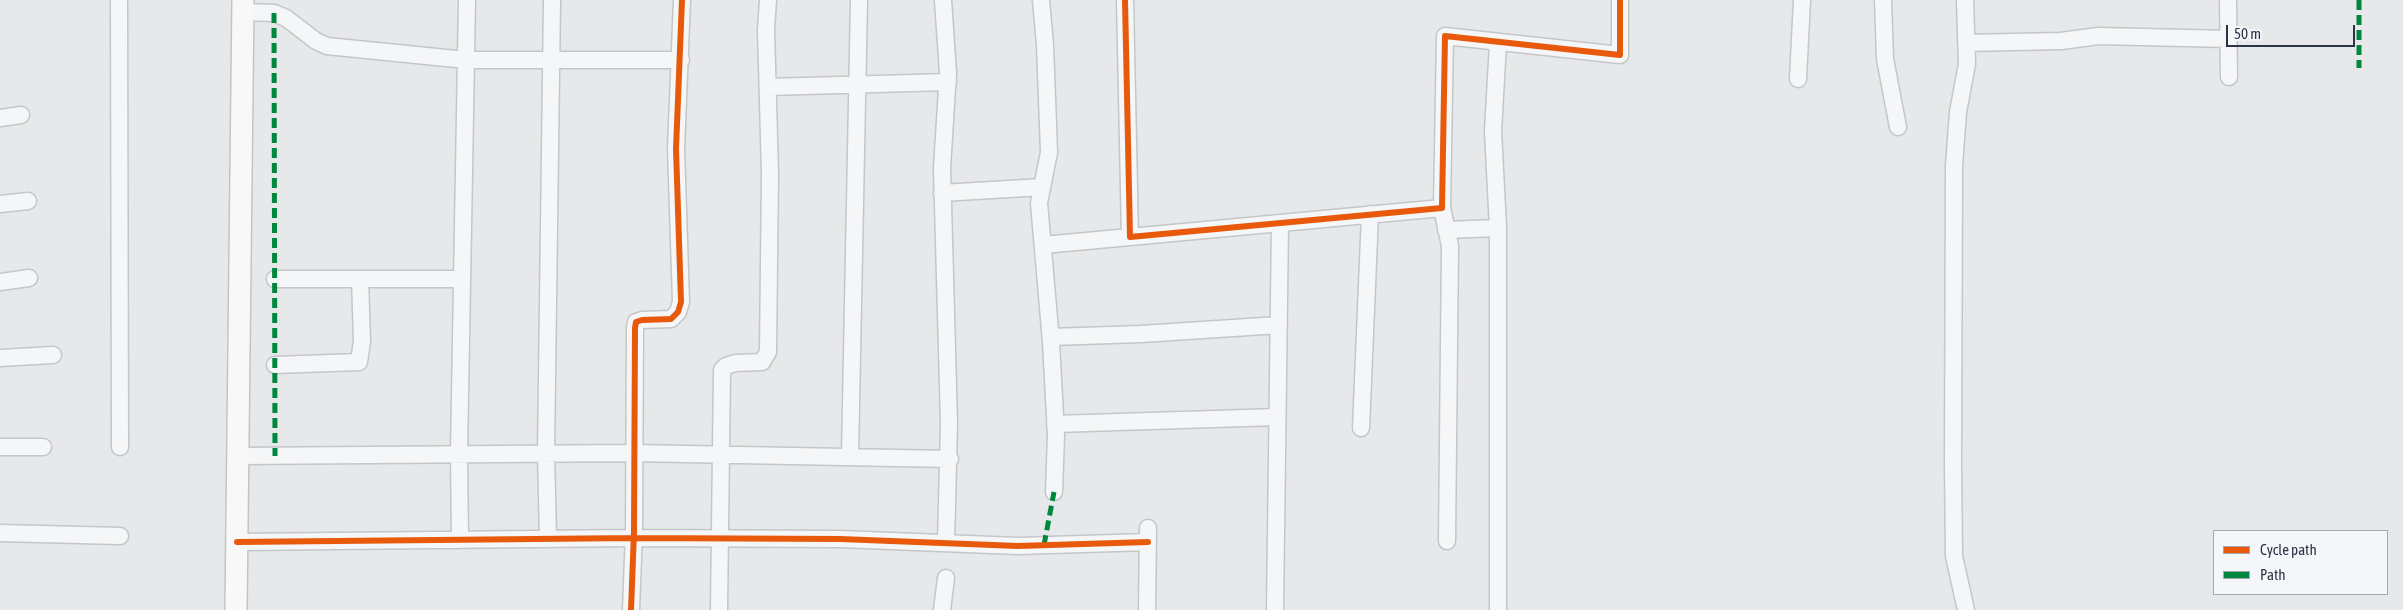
<!DOCTYPE html>
<style>
body{margin:0}
#map{position:relative;width:2403px;height:610px;overflow:hidden;background:#e6e8ea;font-family:"Asap Condensed",sans-serif}
canvas{display:block}
.legend{position:absolute;left:2213px;top:530px;width:175px;height:65px;box-sizing:border-box;background:#f4f6f9;border:1px solid #a4a8b1;margin:0;padding:6px 9px;list-style:none;font-size:15px;color:#2b3445}
.legend li{display:flex;align-items:center;gap:10px;height:25px}
.legend b{width:25px;border:1px solid #a4a8b1}
.scale{position:absolute;left:2226px;top:25px;width:129px;height:22px;box-sizing:border-box;border:2px solid #2b3445;border-top:0;padding-left:6px;font-size:15px;line-height:18px;white-space:nowrap;color:#2b3445;-webkit-text-stroke:4px #f4f6f9;paint-order:stroke}
</style>
<div id="map">
<canvas width="2403" height="610"></canvas>
<ul class="legend">
<li><b style="height:6px;background:#e8590c"></b>Cycle path</li>
<li><b style="height:6px;background:#00873e"></b>Path</li>
</ul>
<div class="scale">50 m</div>
</div>
<script>
const c = document.querySelector('canvas').getContext('2d');
c.lineJoin = 'round';
const shape = rows => new Path2D(rows.map(r => 'M' + r).join(''));
function stroke(path, color, width, dash) { c.strokeStyle = color; c.lineWidth = width; c.lineCap = dash ? 'butt' : 'round'; c.setLineDash(dash || []); c.stroke(path); }
const minor = shape([
 [119,0,120,447],
 [943,0,948,73,942,168,949,423,946,543],
 [1041,0,1045,45,1049,152,1039,203,1051,342,1056,435,1054,492],
 [1125,0,1130,237,1442,208,1445,36,1620,55,1620,0],
 [1883,0,1885,59,1898,127],
 [1965,0,1967,64,1958,112,1954,166,1953,463,1954,556,1966,610],
 [2228,0,2229,77],
 [243,12,274,13,286,18,316,41,327,46,466,60,681,60],
 [1966,43,2061,41,2098,36,2229,39],
 [1798,79,1802,0],
 [769,87,948,82],
 [0,118,21,115],
 [942,193,1042,187],
 [0,204,28,201],
 [1442,208,1450,246,1447,541],
 [1446,230,1498,228],
 [1043,245,1130,237],
 [275,279,462,279],
 [0,282,29,278],
 [1051,337,1141,334,1279,325],
 [0,358,53,355],
 [275,365,359,362,362,341,360,279],
 [1055,424,1277,417],
 [1361,428,1370,214],
 [0,447,43,447],
 [238,456,633,453,950,459],
 [850,456,859,0],
 [0,533,120,536],
 [548,539,546,453,552,0],
 [460,540,459,453,467,0],
 [237,542,634,538,840,539,1018,546,1148,542],
 [631,610,634,532,635,328,636,322,642,320,671,319,678,312,681,302,676,149,682,0],
 [719,610,722,370,726,366,735,363,762,362,768,352,770,173,766,30,768,0],
 [942,610,946,578],
 [1147,610,1148,528],
 [1275,610,1280,223],
 [1498,610,1498,228,1493,131,1498,43]
]);
const major = shape([
 [236,610,243,0]
]);
const quiet = shape([
 [2359,0,2359,68],
 [274,13,275,456],
 [1044,545,1054,492]
]);
const cycleway = shape([
 [1125,0,1130,237,1442,208,1445,36,1620,55,1620,0],
 [237,542,634,538,840,539,1018,546,1148,542],
 [631,610,634,532,635,328,636,322,642,320,671,319,678,312,681,302,676,149,682,0]
]);
stroke(minor, '#c4c6c8', 19);
stroke(major, '#c2c5c8', 24);
stroke(minor, '#f5f6f7', 16);
stroke(major, '#f8f8f8', 21);
stroke(quiet, '#00873e', 5, [10, 5]);
stroke(cycleway, '#e8590c', 6);
</script>
